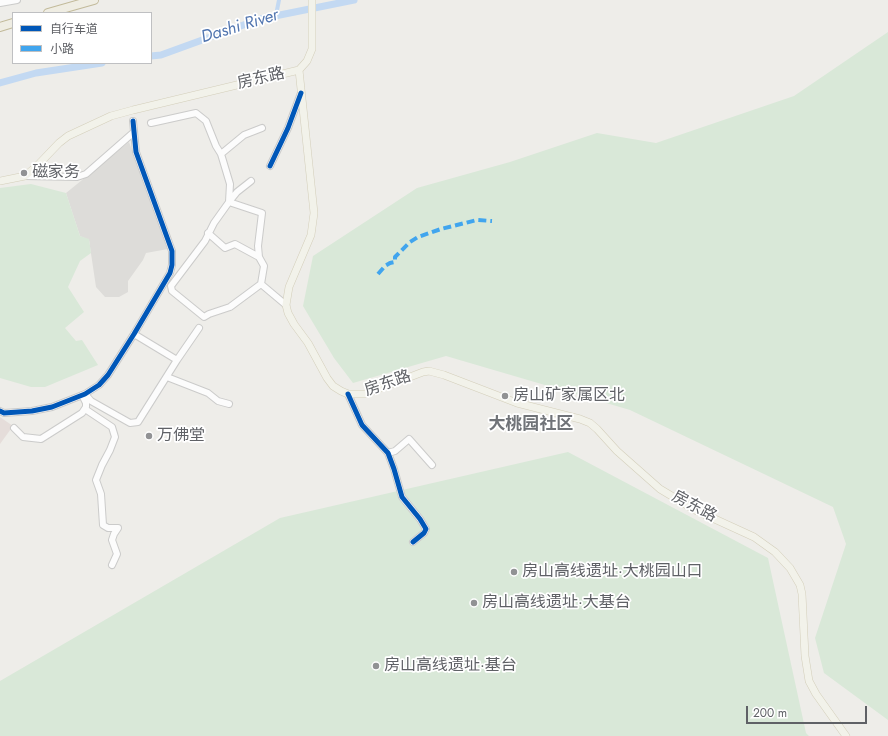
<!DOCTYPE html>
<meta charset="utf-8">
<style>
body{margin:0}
#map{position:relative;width:888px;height:736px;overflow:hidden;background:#eeede9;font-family:Jost,"Noto Sans SC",sans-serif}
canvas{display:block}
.legend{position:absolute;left:12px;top:12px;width:140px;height:52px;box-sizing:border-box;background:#fff;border:1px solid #bfc0c2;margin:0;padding:5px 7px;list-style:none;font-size:12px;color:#5f6166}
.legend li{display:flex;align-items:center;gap:8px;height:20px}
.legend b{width:20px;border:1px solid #bfc0c2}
.scale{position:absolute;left:746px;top:706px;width:121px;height:18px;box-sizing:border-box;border:2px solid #5f6166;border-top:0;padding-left:5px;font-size:12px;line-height:14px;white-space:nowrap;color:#5f6166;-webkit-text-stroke:3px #fff;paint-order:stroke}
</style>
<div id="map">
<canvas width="888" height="736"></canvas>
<ul class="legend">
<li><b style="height:5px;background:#0057b8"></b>自行车道</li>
<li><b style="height:5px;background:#41a5ee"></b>小路</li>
</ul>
<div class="scale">200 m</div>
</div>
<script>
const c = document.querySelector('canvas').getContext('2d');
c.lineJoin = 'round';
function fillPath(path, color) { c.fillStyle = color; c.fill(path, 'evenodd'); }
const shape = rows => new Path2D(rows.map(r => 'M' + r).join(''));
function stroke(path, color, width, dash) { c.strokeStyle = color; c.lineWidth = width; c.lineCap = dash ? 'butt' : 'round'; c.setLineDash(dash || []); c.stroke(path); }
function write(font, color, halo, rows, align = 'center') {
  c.font = font + ' Jost,"Noto Sans SC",sans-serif'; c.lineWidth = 3.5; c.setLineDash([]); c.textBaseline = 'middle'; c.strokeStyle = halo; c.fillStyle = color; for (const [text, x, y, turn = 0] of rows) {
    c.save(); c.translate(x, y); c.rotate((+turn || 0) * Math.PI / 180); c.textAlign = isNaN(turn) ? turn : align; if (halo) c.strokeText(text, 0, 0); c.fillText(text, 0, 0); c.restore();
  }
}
const industrial = shape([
 [129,142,168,249,146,253,143,260,128,281,128,292,119,297,105,297,96,287,89,240,80,236,66,193]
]);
const medical = shape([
 [0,417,13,426,0,444]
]);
const green = shape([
 [888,32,888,720,824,673,815,638,846,544,833,507,630,410,446,356,353,383,334,358,303,306,313,256,417,188,510,162,597,133,656,143,794,96],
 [31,184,66,193,80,236,89,239,91,253,80,261,68,287,84,312,65,328,76,341,82,340,98,365,45,387,31,387,0,378,0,188],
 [568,452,768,558,806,733,809,736,0,736,0,681,280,518]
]);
const canal = shape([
 [276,15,279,0]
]);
const river = shape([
 [151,56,161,55,260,19,354,0],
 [0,83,36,73,102,63]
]);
const minor = shape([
 [0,3,17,0],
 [151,123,196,113,206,121,216,146,221,154,230,184,229,202],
 [221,154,244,135,262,128],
 [270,166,288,128,301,93],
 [25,176,77,177,86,174,134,132],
 [229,202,237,192,251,181],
 [208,233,225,248,235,244,259,257],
 [261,284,230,307,209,314,204,317,172,291,171,286,205,241,214,223,229,202,262,213,258,246,259,257,264,266,261,284,286,305],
 [134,334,177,360],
 [167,377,208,393,218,401,229,404],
 [85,394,91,401,130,423,138,422,177,360,199,328],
 [348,394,362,425,388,453,394,469,402,497,420,519,426,529,424,533,413,542],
 [85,409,112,427,115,437,110,450,102,465,96,480,101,494,103,525,108,528,118,528,114,534,112,540,117,554,112,565],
 [0,411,4,413,32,411,52,407,85,394,99,385,108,375,134,334,170,273,172,265,172,251,136,152,133,121],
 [14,428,23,437,41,439,82,413,86,407,86,403,82,395],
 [388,453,395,451,409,439,432,465]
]);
const major = shape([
 [299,70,314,213,311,235,289,287,286,305,288,313,294,324,308,343,327,378,333,386,341,391,348,394,365,394,423,372,429,371,444,375,517,403,580,419,590,423,597,429,617,451,660,489,695,510,754,537,775,552,790,568,800,585,802,594,805,656,809,681,816,694,846,736],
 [299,70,307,61,312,49,312,0],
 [0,181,25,176,37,166,59,143,68,136,111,116,133,110,299,70]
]);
const highway = shape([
 [48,13,94,0],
 [0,27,13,23]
]);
const quiet = shape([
 [378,274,385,266,390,263,395,262,395,257,410,242,418,237,441,229,477,220,492,221]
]);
const cycleway = shape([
 [270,166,288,128,301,93],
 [348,394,362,425,388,453,394,469,402,497,420,519,426,529,424,533,413,542],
 [0,411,4,413,32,411,52,407,85,394,99,385,108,375,134,334,170,273,172,265,172,251,136,152,133,121]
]);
const markers = [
 [24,173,4,"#919294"],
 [505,396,4,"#919294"],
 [149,436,4,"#919294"],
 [514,572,4,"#919294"],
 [474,603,4,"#919294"],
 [376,666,4,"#919294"]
];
const streetNames = [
 ["房东路",261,79,-13],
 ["房东路",388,384,-19],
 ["房东路",694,507,28]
];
const poiNames = [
 ["磁家务",32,173],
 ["房山矿家属区北",513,396],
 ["万佛堂",157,436],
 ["房山高线遗址·大桃园山口",522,572],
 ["房山高线遗址·大基台",482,603],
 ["房山高线遗址·基台",384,666]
];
const waterNames = [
 ["Dashi River",240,27,-17]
];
const neighbourhoodNames = [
 ["大桃园社区",531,425]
];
fillPath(industrial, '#dddcd9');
fillPath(medical, '#e5ddda');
fillPath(green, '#d9e8d8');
stroke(canal, '#c3d9f2', 4);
stroke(river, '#c3d9f2', 7);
stroke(minor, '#cbcbca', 8);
stroke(major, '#d3ceba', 8);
stroke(highway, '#c2ba9a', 10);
stroke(minor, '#fcfcfc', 6);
stroke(major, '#f2f2ea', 7);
stroke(highway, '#efede3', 8);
stroke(quiet, '#41a5ee', 4, [8, 4]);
stroke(cycleway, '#0057b8', 5);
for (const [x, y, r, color] of markers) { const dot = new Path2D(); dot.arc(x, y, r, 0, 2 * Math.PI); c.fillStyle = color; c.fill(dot); stroke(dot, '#fff', 1.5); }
write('16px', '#5f6166', '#fff', streetNames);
write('16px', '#5f6166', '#fff', poiNames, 'left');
write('italic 17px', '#5276b0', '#fff', waterNames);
write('bold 17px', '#707378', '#fff', neighbourhoodNames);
</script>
